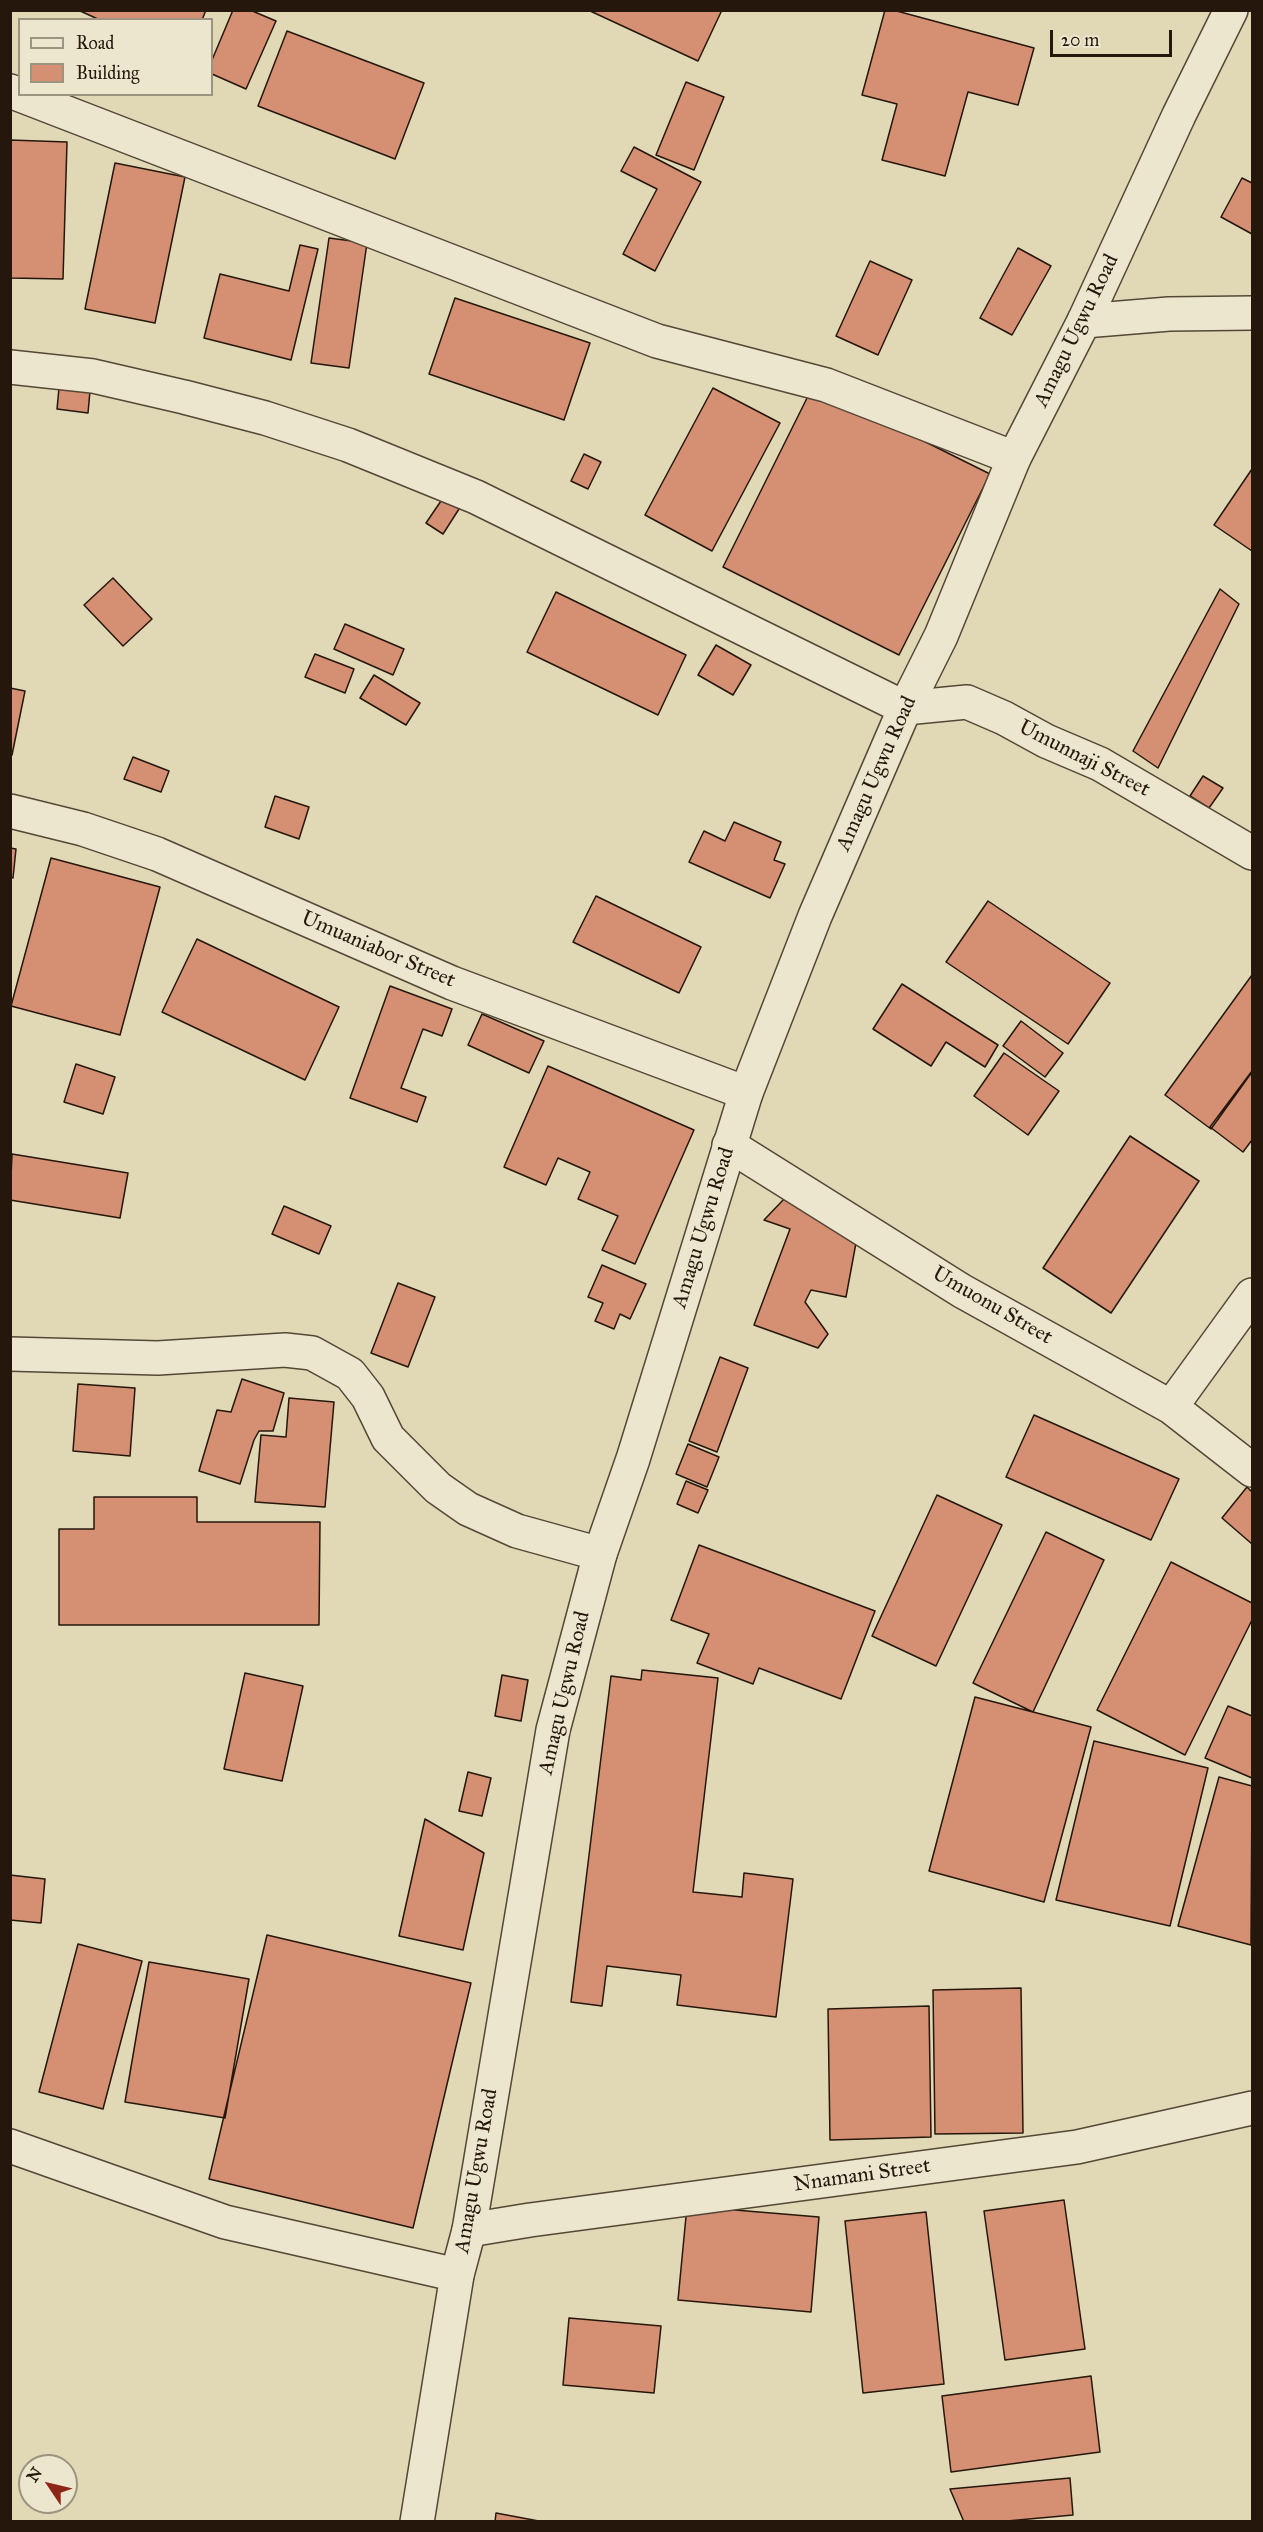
<!DOCTYPE html>
<html>
<head>
<meta charset="utf-8">
<style>
  body { margin:0 }
  #map { position:relative; width:1263px; height:2532px; overflow:hidden; background:#e1d8b5; font-family:"IM FELL Great Primer",serif }
  canvas { display:block }
  .frame { position:absolute; inset:0; border:12px solid #25170b; pointer-events:none }
  .legend { position:absolute; left:18px; top:18px; width:195px; height:78px; box-sizing:border-box; background:#ece6cf; border:2px solid #9c9381; margin:0; padding:8px 10px; list-style:none; font-size:18px; color:#25170b }
  .legend li { display:flex; align-items:center; gap:12px; height:30px }
  .legend b { width:30px; border:2px solid #9c9381 }
  .north { position:absolute; left:18px; top:2454px; width:60px; height:60px; box-sizing:border-box; background:#ece6cf; border:2px solid #9c9381; border-radius:50%; rotate:305deg; font-size:16px; font-weight:700; line-height:24px; text-align:center; color:#25170b }
  .north::after { content:''; display:block; margin:auto; width:21px; height:27px; background:#8f2418; clip-path:polygon(50% 0,100% 100%,50% 72%,0 100%) }
  .scale { position:absolute; left:1050px; top:30px; width:122px; height:27px; box-sizing:border-box; border:3px solid #25170b; border-top:0; padding-left:8px; font-size:18px; line-height:21px; white-space:nowrap; color:#25170b; -webkit-text-stroke:4px #ece6cf; paint-order:stroke }
</style>
</head>
<body>
<div id="map">
<canvas width="1263" height="2532"></canvas>
<div class="frame"></div>
<ul class="legend">
<li><b style="height:8px;background:#ece6cf"></b>Road</li>
<li><b style="height:16px;background:#d58f73"></b>Building</li>
</ul>
<div class="north">N</div>
<div class="scale">20 m</div>
</div>
<script>
const ctx = document.querySelector('canvas').getContext('2d');
ctx.lineJoin = 'round';
function paint(path, color) { ctx.fillStyle = color; ctx.fill(path, 'evenodd'); }
function stroke(path, color, width, dash) { ctx.strokeStyle = color; ctx.lineWidth = width; ctx.lineCap = dash ? 'butt' : 'round'; ctx.setLineDash(dash || []); ctx.stroke(path); }
function write(font, color, halo, rows, align = 'center') {
  ctx.font = font + ' "IM FELL Great Primer",serif'; ctx.lineWidth = 6; ctx.setLineDash([]); ctx.textBaseline = 'middle'; ctx.strokeStyle = halo; ctx.fillStyle = color; for (const [text, x, y, turn = 0] of rows) {
    ctx.save(); ctx.translate(x, y); ctx.rotate((+turn || 0) * Math.PI / 180); ctx.textAlign = isNaN(turn) ? turn : align; if (halo) ctx.strokeText(text, 0, 0); ctx.fillText(text, 0, 0); ctx.restore();
  }
}
const building = new Path2D(`
  M78,10h128l-4,10h-102z
  M233,10h17l26,11 -30,68 -34,-15v-14z
  M588,10h134l-24,51z
  M885,10h8l141,38 -16,57 -50,-13 -23,84 -63,-16 15,-56 -35,-9z
  M287,31l137,52 -29,76 -137,-53z
  M686,82l38,15 -30,73 -38,-15z
  M10,140l57,2 -4,137 -53,-1z
  M634,147l67,35 -46,89 -32,-17 34,-65 -36,-18z
  M115,163l70,14 -30,146 -70,-14z
  M1242,178l10,5v51l-31,-17z
  M329,238l38,5 -18,125 -38,-5z
  M300,245l18,4 -27,111 -87,-22 16,-64 69,17z
  M1018,248l33,18 -39,69 -32,-17z
  M870,261l42,19 -34,75 -42,-19z
  M455,298l135,45 -26,77 -135,-46z
  M813,386l177,88 -91,181 -176,-88z
  M59,388l31,3 -2,22 -31,-4z
  M713,388l67,35 -68,128 -67,-36z
  M584,454l17,8 -13,27 -17,-8z
  M1252,469v82l-38,-26z
  M443,498l16,11 -16,25 -17,-11z
  M113,578l39,41 -29,27 -39,-41z
  M1220,589l19,15 -81,164 -25,-17z
  M556,592l130,63 -28,60 -131,-63z
  M345,624l59,25 -11,26 -59,-26z
  M716,645l35,20 -18,30 -35,-20z
  M315,654l39,15 -9,24 -40,-16z
  M374,675l46,28 -14,22 -46,-27z
  M10,688l15,3 -13,64h-2z
  M133,757l36,14 -8,21 -37,-13z
  M1203,776l20,12 -14,20 -19,-12z
  M275,796l34,11 -10,32 -34,-12z
  M734,822l47,20 -7,18 11,4 -15,34 -81,-36 15,-31 21,10z
  M10,848l6,1 -3,29 -3,-1z
  M51,858l109,29 -40,148 -109,-29z
  M596,896l105,51 -22,46 -106,-51z
  M988,901l122,82 -42,61 -122,-82z
  M197,939l142,68 -34,73 -143,-68z
  M1252,975v97l-41,57 -46,-34z
  M902,984l96,61 -13,22 -39,-25 -15,24 -58,-37z
  M390,986l62,23 -10,27 -19,-7 -22,59 25,9 -9,25 -67,-24z
  M482,1014l62,27 -15,32 -61,-28z
  M1021,1021l42,32 -18,24 -42,-31z
  M1004,1053l55,38 -31,44 -54,-39z
  M76,1064l39,13 -12,37 -39,-12z
  M548,1066l146,64 -59,134 -33,-14 16,-34 -40,-17 12,-27 -32,-14 -12,27 -42,-18z
  M1252,1071v69l-9,12 -33,-25z
  M1130,1136l69,45 -88,132 -68,-45z
  M12,1154l116,19 -8,45 -110,-18z
  M785,1198l73,34 -12,65 -35,-7 -6,12 23,32 -10,14 -64,-23 36,-96 -26,-9z
  M284,1206l47,20 -12,28 -47,-20z
  M602,1265l44,19 -16,35 -10,-5 -6,15 -19,-8 8,-18 -15,-6z
  M398,1283l37,14 -27,70 -37,-14z
  M720,1357l28,11 -31,84 -28,-11z
  M242,1379l42,14 -11,38h-14l-5,9 -14,44 -41,-13 18,-61 14,2z
  M78,1384l57,4 -5,68 -57,-5z
  M289,1398l45,4 -9,105 -70,-5 6,-67 25,2z
  M1034,1415l145,64 -28,61 -145,-63z
  M688,1444l31,13 -12,30 -31,-13z
  M686,1481l22,9 -10,23 -21,-9z
  M1247,1487l5,5v52l-30,-26z
  M937,1495l65,30 -66,141 -64,-30z
  M94,1497h103v25h123l-1,103h-260v-96h35z
  M1046,1532l58,28 -71,152 -60,-29z
  M699,1545l176,66 -34,88 -82,-31 -6,16 -56,-21 12,-29 -38,-14z
  M1171,1562l81,41v17l-67,135 -88,-45z
  M642,1670l76,8 -25,214 49,5 2,-24 49,6 -17,138 -99,-12 4,-30 -74,-9 -5,40 -31,-4 40,-326 30,4z
  M245,1673l58,13 -21,95 -58,-12z
  M502,1675l26,5 -7,41 -26,-5z
  M975,1697l116,30 -47,175 -115,-31z
  M1228,1706l24,10v62l-47,-20z
  M1094,1741l114,27 -38,158 -114,-26z
  M468,1772l23,6 -9,38 -23,-5z
  M1219,1777l33,9 -1,159 -73,-19z
  M425,1819l59,34 -21,97 -64,-14z
  M10,1875l35,4 -4,44 -31,-3z
  M267,1935l204,48 -58,245 -204,-49z
  M78,1944l64,17 -39,148 -64,-17z
  M149,1962l100,17 -24,139 -100,-16z
  M1021,1988l2,145 -88,1 -2,-144z
  M929,2006l2,131 -101,3 -2,-131z
  M1064,2200l21,149 -80,11 -21,-149z
  M687,2206l132,11 -8,95 -133,-12z
  M926,2212l18,172 -81,9 -18,-172z
  M569,2318l92,8 -7,67 -91,-8z
  M1091,2376l9,76 -149,20 -9,-76z
  M1070,2478l3,37 -77,7h-32l-14,-33z
  M496,2513l48,9h-49z`);
const minor = new Path2D(`
  M10,91l647,250 169,44 188,73
  M1084,321l85,-7 83,-1
  M10,367l83,9 91,21 81,21 83,27 128,52 429,211 62,-6 37,16 42,23 54,23 152,89
  M10,811l73,18 74,25 295,129 294,110
  M729,1145l233,146 209,116 81,63
  M10,1354l148,4 127,-8 27,3 38,21 18,23 20,41 50,50 30,21 49,22 83,23
  M1171,1407l81,-112
  M10,2146l215,76 232,53
  M469,2230l61,-10 547,-73 175,-39`);
const tertiary = new Path2D(`
  M417,2522l40,-247 12,-45 84,-500 47,-176 33,-95 113,-366 69,-177 90,-208 36,-72 73,-178 70,-137 95,-206 52,-105`);
const streetNames = [
  ["Amagu Ugwu Road",1077,331,-64],
  ["Umunnaji Street",1084,759,27],
  ["Amagu Ugwu Road",877,774,-66],
  ["Umuaniabor Street",378,950,23],
  ["Amagu Ugwu Road",704,1228,-73],
  ["Umuonu Street",992,1306,30],
  ["Amagu Ugwu Road",565,1693,-77],
  ["Amagu Ugwu Road",477,2171,-80],
  ["Nnamani Street",862,2176,-8]
];
paint(building, '#d58f73');
stroke(building, '#25170b', 1.5);
stroke(minor, '#544736', 36);
stroke(tertiary, '#544736', 36);
stroke(minor, '#ece6cf', 33);
stroke(tertiary, '#ece6cf', 33);
write('21px', '#25170b', '#ece6cf', streetNames);
</script>
</body>
</html>
